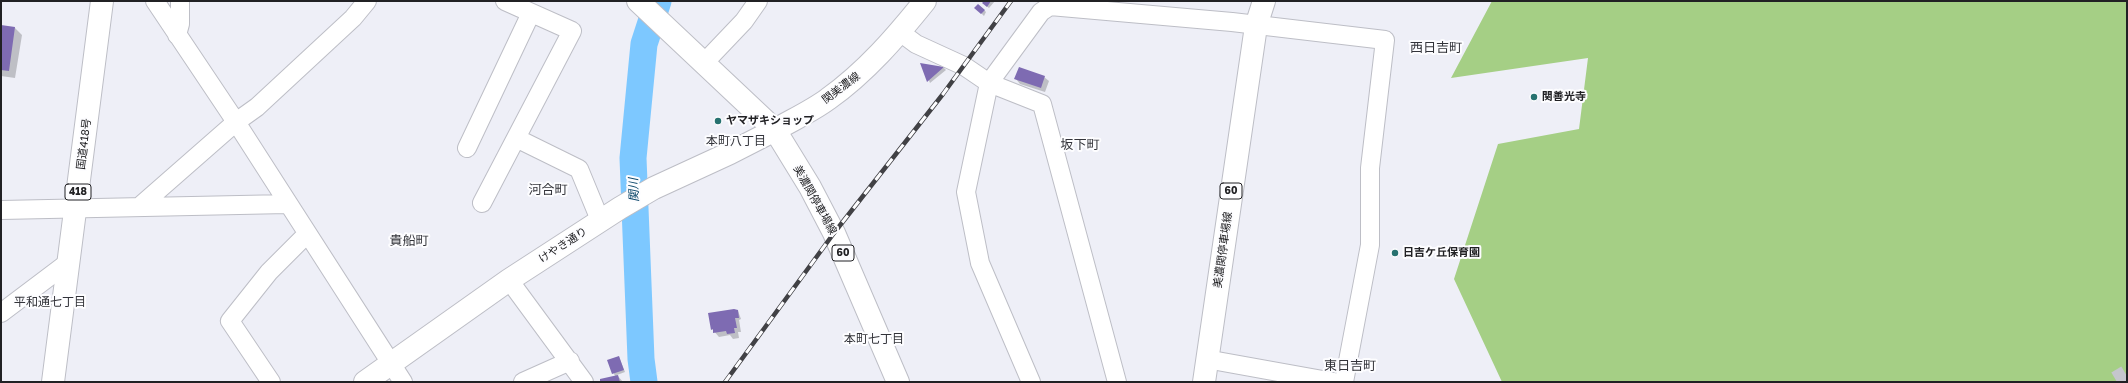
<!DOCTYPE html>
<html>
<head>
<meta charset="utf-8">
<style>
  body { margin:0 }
  #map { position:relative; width:2128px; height:383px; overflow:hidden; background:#eeeff7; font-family:"Golos Text",sans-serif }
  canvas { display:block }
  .frame { position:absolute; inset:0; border:2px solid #212124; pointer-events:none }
</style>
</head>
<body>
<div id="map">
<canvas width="2128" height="383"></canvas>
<div class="frame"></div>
</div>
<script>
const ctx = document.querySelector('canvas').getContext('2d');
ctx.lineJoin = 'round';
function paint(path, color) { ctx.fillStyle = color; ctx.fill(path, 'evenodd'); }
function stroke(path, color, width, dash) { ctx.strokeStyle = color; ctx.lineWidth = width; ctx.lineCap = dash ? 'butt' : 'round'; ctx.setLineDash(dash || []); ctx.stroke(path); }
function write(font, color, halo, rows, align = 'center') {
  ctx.font = font + ' "Golos Text","Noto Sans JP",sans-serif'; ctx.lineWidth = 4; ctx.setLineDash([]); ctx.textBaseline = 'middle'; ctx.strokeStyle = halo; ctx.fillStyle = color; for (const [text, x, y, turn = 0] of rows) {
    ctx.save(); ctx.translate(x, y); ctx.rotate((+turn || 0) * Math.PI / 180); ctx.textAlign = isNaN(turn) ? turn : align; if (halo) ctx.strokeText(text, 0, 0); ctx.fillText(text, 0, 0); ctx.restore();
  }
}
const forest = new Path2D(`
  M1492,1h635v381h-625l-48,-103 44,-135 81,-15 9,-71 -137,20z`);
const shadow = new Path2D(`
  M985,1h10l-6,7 -4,-3z
  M978,10h6l2,2 -2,4z
  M1,26l14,2 7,7 -7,43 -14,-2z
  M922,64l22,4 2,2 -16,13z
  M1044,77l5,4 -4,11 -25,-8 -4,-5z
  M738,311l3,8 -2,1 2,12h-3l1,6 -6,1 -3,-4 -11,2 -7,-8z
  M619,357l6,15 -8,3 6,7h-22l14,-6 -7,-15z`);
const river = new Path2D(`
  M644,382l-3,-23 -8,-201 11,-114 14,-43`);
const building = new Path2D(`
  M984,1h7l-4,6 -5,-4z
  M978,4l7,6 -4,4 -7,-6z
  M1,25l14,2 -6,44 -8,-1z
  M920,63l24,4 -17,15z
  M1019,67l26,9 -4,12 -27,-9z
  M734,309l4,1 1,8h-4l2,10h-3l1,5 -8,1 -1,-3 -13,2v-4l-2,1 -3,-17z
  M619,356l5,14 -12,4 -5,-14z
  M618,375l2,7h-20v-3z`);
const tertiaryTunnel = new Path2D(`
  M2117,382l10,-6`);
const minor = new Path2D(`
  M155,1l81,121 167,260
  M900,32l16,12 48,22 25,17 53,21 75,278
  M177,35l3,-11v-23
  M704,63l40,-42 14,-20
  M516,138l63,31 21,51
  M467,148l64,-135
  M482,203l90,-172 -67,-30
  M139,207l97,-85 21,-15 96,-89 14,-17
  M1,210l286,-6
  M509,280l75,102
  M1,313l69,-52
  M1206,359l128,23
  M271,382l-41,-61 39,-49 38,-38
  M523,382l47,-21
  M1031,382l-51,-119 -14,-71 23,-109 52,-71 9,-6 182,16 153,18 -15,128v77l-26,137`);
const tertiary = new Path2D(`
  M365,382l144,-102 111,-72 34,-20 76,-35 45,-23`);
const secondary = new Path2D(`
  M638,1l137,129c17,-10 37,-19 53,-31 38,-27 68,-62 97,-98`);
const primary = new Path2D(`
  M775,130l35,57 24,46 64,149
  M1204,382l52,-356 8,-25`);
const trunk = new Path2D(`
  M53,382l49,-381`);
const rail = new Path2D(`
  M725,382l109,-149 109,-139 68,-93`);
const markers = [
  [1534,97,4,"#26716f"],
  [718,121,4,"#26716f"],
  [1395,253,4,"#26716f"]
];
const shields = [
  [1231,191,22],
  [78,192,26],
  [843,253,22]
];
const shieldNames = [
  ["60",1231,191],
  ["418",78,192],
  ["60",843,253]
];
const streetNames = [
  ["関美濃線",841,88,-37],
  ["国道418号",84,144,-83],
  ["美濃関停車場線",815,200,61],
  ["けやき通り",563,245,-33],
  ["美濃関停車場線",1223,250,-82]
];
const poiNames = [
  ["関善光寺",1542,97],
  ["ヤマザキショップ",726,121],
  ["日吉ケ丘保育園",1403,253]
];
const neighbourhoodNames = [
  ["本町八丁目",736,141],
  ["平和通七丁目",50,302],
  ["本町七丁目",874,339]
];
const waterNames = [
  ["関川",634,190,-92]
];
const quarterNames = [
  ["西日吉町",1436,48],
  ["坂下町",1080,145],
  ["河合町",548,190],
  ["貴船町",409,241],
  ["東日吉町",1350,366]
];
paint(forest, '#a5cf85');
paint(shadow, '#0003');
stroke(river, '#7dc8ff', 27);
paint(building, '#7e6bb2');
stroke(tertiaryTunnel, '#c5c6cd', 22, [22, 11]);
stroke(minor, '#bdbec6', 20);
stroke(tertiary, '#bdbec6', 24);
stroke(secondary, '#bdbec6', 24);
stroke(primary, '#bdbec6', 24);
stroke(trunk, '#bdbec6', 24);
stroke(minor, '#fff', 18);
stroke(tertiary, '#fff', 22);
stroke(secondary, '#fff', 22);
stroke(primary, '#fff', 22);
stroke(trunk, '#fff', 22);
stroke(rail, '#414145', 4.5);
stroke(rail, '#fdfdff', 3, [9]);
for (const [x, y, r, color] of markers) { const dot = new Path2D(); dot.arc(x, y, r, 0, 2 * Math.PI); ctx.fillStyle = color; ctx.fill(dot); stroke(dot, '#fdfdff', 1.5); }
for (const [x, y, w] of shields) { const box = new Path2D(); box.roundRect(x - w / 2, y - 8, w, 16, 3); ctx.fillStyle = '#fdfdff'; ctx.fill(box); stroke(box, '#212124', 1); }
write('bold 10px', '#212124', null, shieldNames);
write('11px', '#212124', '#fdfdff', streetNames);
write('bold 11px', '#212124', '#fdfdff', poiNames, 'left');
write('12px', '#33343a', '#fdfdff', neighbourhoodNames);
write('italic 12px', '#094568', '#fdfdff', waterNames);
write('13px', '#33343a', '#fdfdff', quarterNames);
</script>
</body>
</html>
